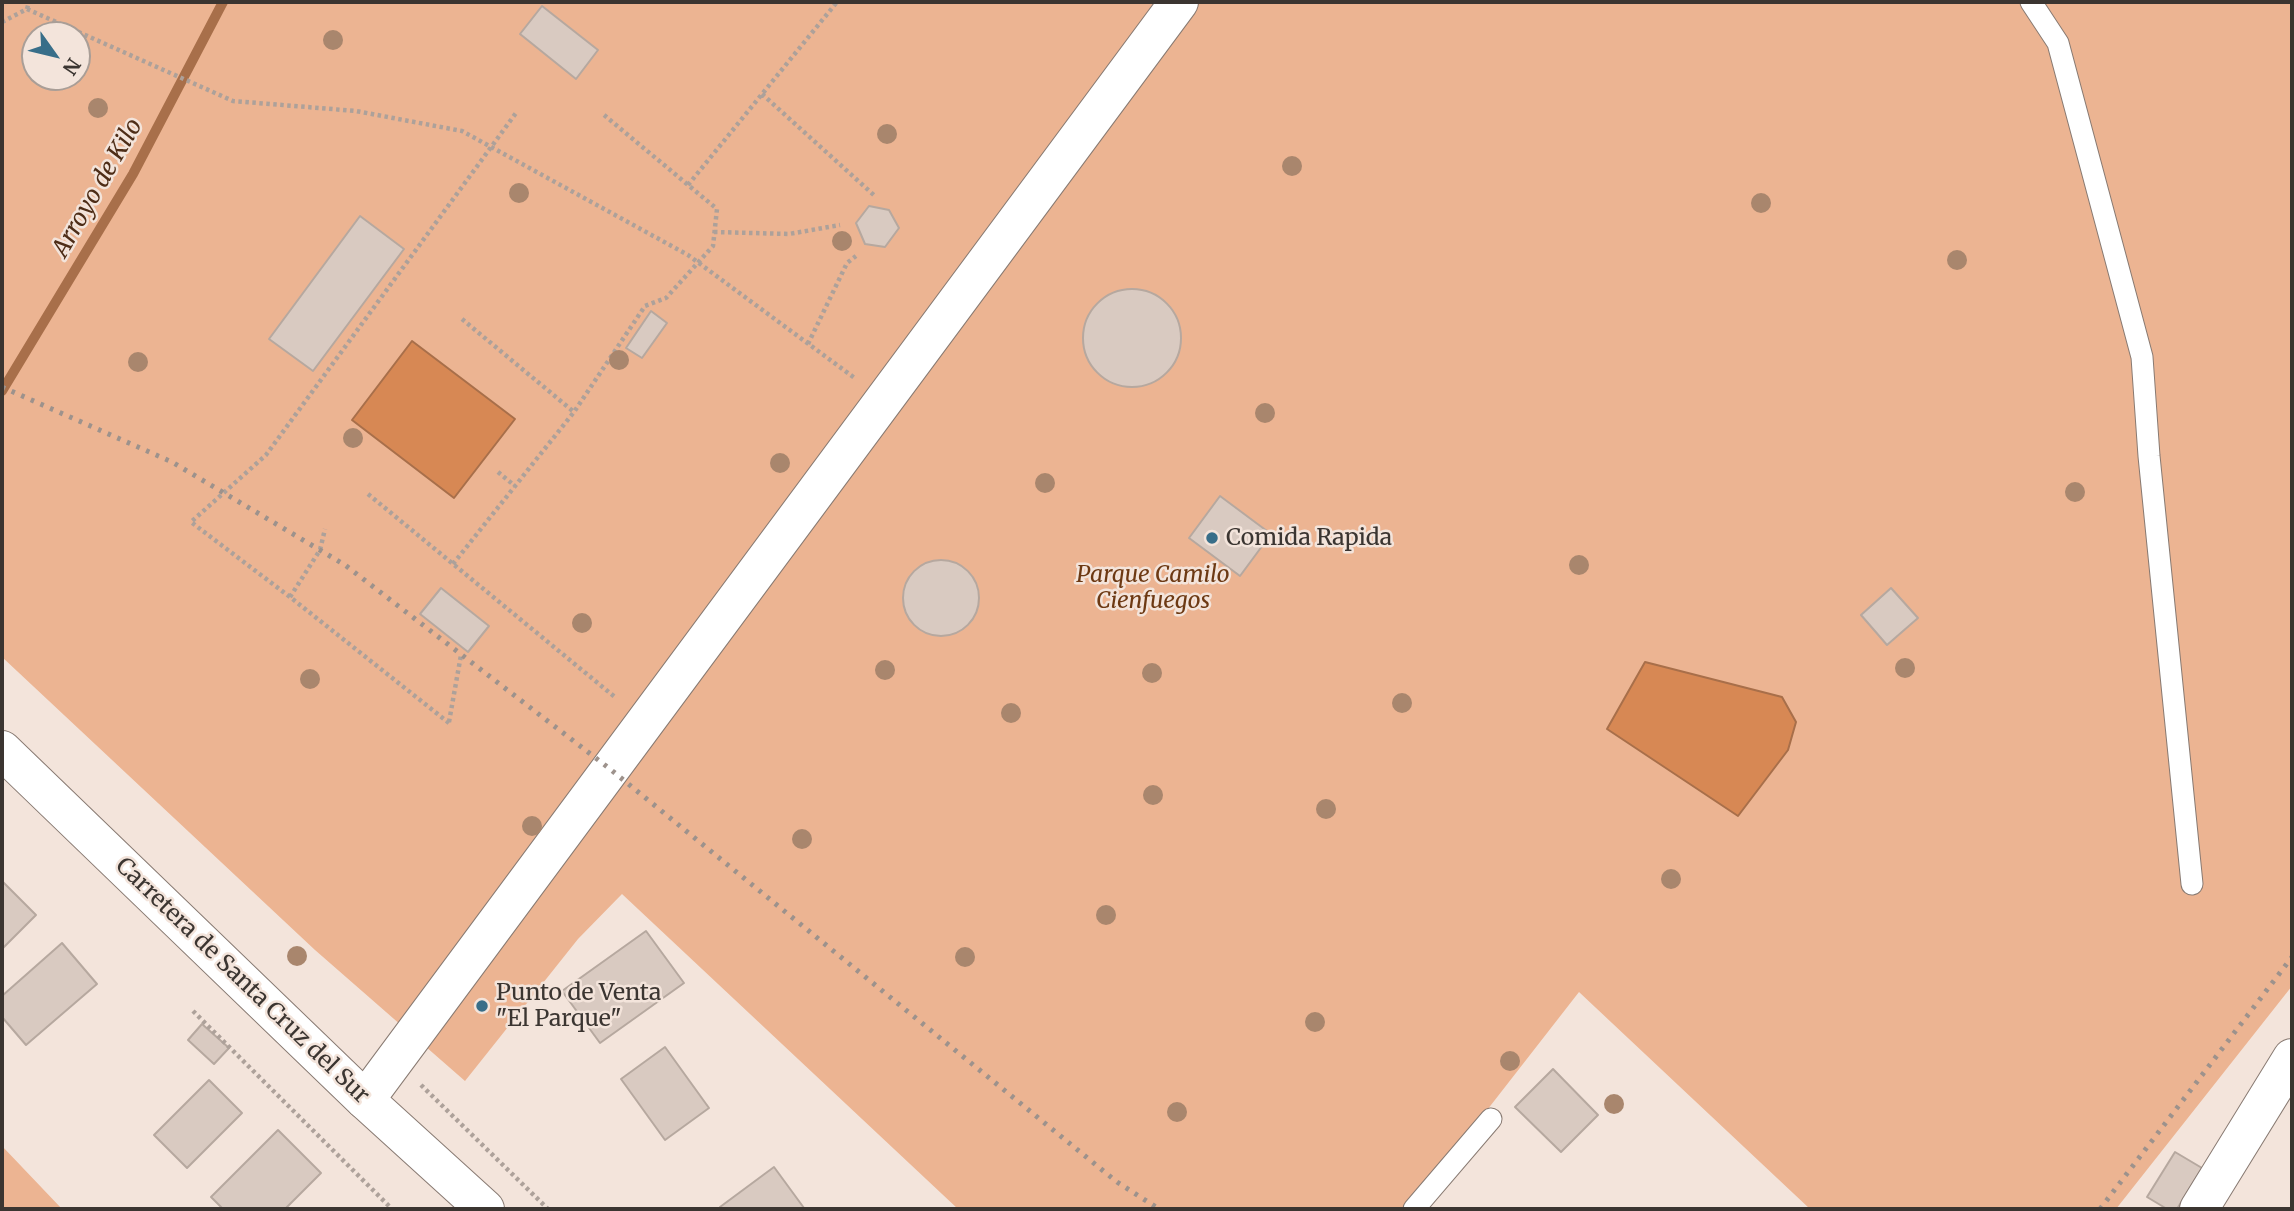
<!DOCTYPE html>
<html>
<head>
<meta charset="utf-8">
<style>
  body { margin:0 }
  #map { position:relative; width:2294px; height:1211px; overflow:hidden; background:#f3e4db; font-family:Merriweather,serif }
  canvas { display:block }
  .frame { position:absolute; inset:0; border:4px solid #3b3531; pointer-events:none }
  .north { position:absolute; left:21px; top:21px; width:70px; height:70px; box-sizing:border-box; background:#f3e4db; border:2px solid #a99e97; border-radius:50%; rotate:124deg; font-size:19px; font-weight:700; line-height:28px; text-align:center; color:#3b3531 }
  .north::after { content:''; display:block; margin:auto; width:24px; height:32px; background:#386e89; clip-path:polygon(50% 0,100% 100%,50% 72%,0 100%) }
</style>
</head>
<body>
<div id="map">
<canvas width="2294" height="1211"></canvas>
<div class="frame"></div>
<div class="north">N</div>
</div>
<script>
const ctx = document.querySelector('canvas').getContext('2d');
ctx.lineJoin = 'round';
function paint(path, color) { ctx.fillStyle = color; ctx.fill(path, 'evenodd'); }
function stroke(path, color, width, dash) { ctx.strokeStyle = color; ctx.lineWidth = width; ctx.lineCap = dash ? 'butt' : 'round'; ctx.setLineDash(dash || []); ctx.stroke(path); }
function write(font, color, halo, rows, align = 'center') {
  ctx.font = font + ' Merriweather,serif'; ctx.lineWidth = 5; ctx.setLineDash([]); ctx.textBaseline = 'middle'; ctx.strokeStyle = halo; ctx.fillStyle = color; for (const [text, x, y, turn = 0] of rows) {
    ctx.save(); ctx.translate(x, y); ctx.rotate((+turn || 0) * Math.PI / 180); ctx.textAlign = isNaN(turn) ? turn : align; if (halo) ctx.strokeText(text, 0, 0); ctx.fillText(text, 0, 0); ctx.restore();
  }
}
const green = new Path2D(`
  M2,2h2290v984l-176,223h-306l-231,-217 -169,217h-452l-336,-315 -44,45 -113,142 -150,-131 -313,-293zM35,35h42v42h-42z
  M2,1146l60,63h-60z`);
const water = new Path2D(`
  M412,341l103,78 -61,79 -102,-78z
  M1645,662l137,35 14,25 -8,28 -50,66 -131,-87z`);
const stream = new Path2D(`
  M2,391l131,-217 90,-172`);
const building = new Path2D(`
  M542,6l56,44 -22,29 -56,-45z
  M869,206l20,4 10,18 -14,19 -20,-3 -9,-21z
  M360,216l44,33 -91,122 -44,-32z
  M1083 338a49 49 0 1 1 98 0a49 49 0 1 1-98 0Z
  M651,311l16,12 -25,35 -16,-10z
  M1220,496l51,38 -31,42 -51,-38z
  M903 598a38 38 0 1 1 76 0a38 38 0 1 1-76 0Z
  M441,588l48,38 -21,26 -48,-38z
  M1891,588l27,30 -31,27 -26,-30z
  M2,881l34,34 -34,34z
  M646,931l38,52 -84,60 -38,-52z
  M62,943l35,41 -71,61 -24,-28v-21z
  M202,1024l27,24 -15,16 -26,-24z
  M665,1047l44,61 -44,32 -44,-61z
  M1553,1069l45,46 -37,37 -46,-45z
  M209,1080l33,33 -55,55 -33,-33z
  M278,1130l43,43 -36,36h-62l-12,-12z
  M2175,1152l27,16 -25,41h-10l-20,-12z
  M774,1167l30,41 -82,1 -2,-2z`);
const path = new Path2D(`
  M27,9l206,92 123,10 106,20 226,124 168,124
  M27,9l2,-7
  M2,22l25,-13
  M762,94l114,103
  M688,185l149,-183
  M714,232l75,2 51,-9
  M462,319l112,93
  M808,344l39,-81 9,-7
  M498,472l17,14
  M368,494l248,204
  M453,564l121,-152 71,-106 21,-8 47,-52 4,-37 -113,-94
  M290,597l30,-47 5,-21
  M449,722l12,-67
  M449,723l-159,-126 -99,-75 75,-67 250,-342
  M193,1011l199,198
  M421,1085l127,124`);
const lane = new Path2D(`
  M2031,2l27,41 84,314 7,99 43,428
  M1414,1209l77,-90`);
const street = new Path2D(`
  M365,1100l814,-1098
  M2199,1209l93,-151`);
const secondary = new Path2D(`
  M2,750l363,350 120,109`);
const rail = new Path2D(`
  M2,387l170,75 173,103 265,204 507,413 42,27
  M2100,1209l192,-252`);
const trees = [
  [333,40],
  [98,108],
  [887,134],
  [1292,166],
  [519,193],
  [1761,203],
  [842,241],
  [1957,260],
  [619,360],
  [138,362],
  [1265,413],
  [353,438],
  [780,463],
  [1045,483],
  [2075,492],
  [1579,565],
  [582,623],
  [1905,668],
  [885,670],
  [1152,673],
  [310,679],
  [1402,703],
  [1011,713],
  [1153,795],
  [1326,809],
  [532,826],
  [802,839],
  [1671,879],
  [1106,915],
  [297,956],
  [965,957],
  [1315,1022],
  [1510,1061],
  [1614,1104],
  [1177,1112]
];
const markers = [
  [1212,538,7,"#386e89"],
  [482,1006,7,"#386e89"]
];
const poiNames = [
  ["Comida Rapida",1226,538],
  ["Punto de Venta",496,993],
  ["\"El Parque\"",496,1019]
];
const parkNames = [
  ["Parque Camilo",1153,575],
  ["Cienfuegos",1153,601]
];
const streetNames = [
  ["Carretera de Santa Cruz del Sur",242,981,44]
];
const waterNames = [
  ["Arroyo de Kilo",98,188,-60]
];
paint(green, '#ecb492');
paint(water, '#d78854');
stroke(water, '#a86f4a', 2);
stroke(stream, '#a86f4a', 10);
paint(building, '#d9cac1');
stroke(building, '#b6a89f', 2);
stroke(lane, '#887a72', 23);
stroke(street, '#887a72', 40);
stroke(secondary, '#887a72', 40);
stroke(path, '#ada19a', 4.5, [3.5, 3.5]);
stroke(lane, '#fff', 21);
stroke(street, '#fff', 38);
stroke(secondary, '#fff', 38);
stroke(rail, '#9d928c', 5, [3.5, 7]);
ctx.fillStyle = '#a9866d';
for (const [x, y] of trees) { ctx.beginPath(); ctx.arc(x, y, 10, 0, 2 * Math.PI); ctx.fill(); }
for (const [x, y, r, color] of markers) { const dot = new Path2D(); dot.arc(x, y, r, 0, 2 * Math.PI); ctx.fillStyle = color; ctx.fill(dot); stroke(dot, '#f3e4db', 2.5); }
write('23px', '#3b3531', '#f3e4db', poiNames, 'left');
write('italic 23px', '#6d3913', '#f3e4db', parkNames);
write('23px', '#3b3531', '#f3e4db', streetNames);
write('italic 24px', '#4e2d17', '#f3e4db', waterNames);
</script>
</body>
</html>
